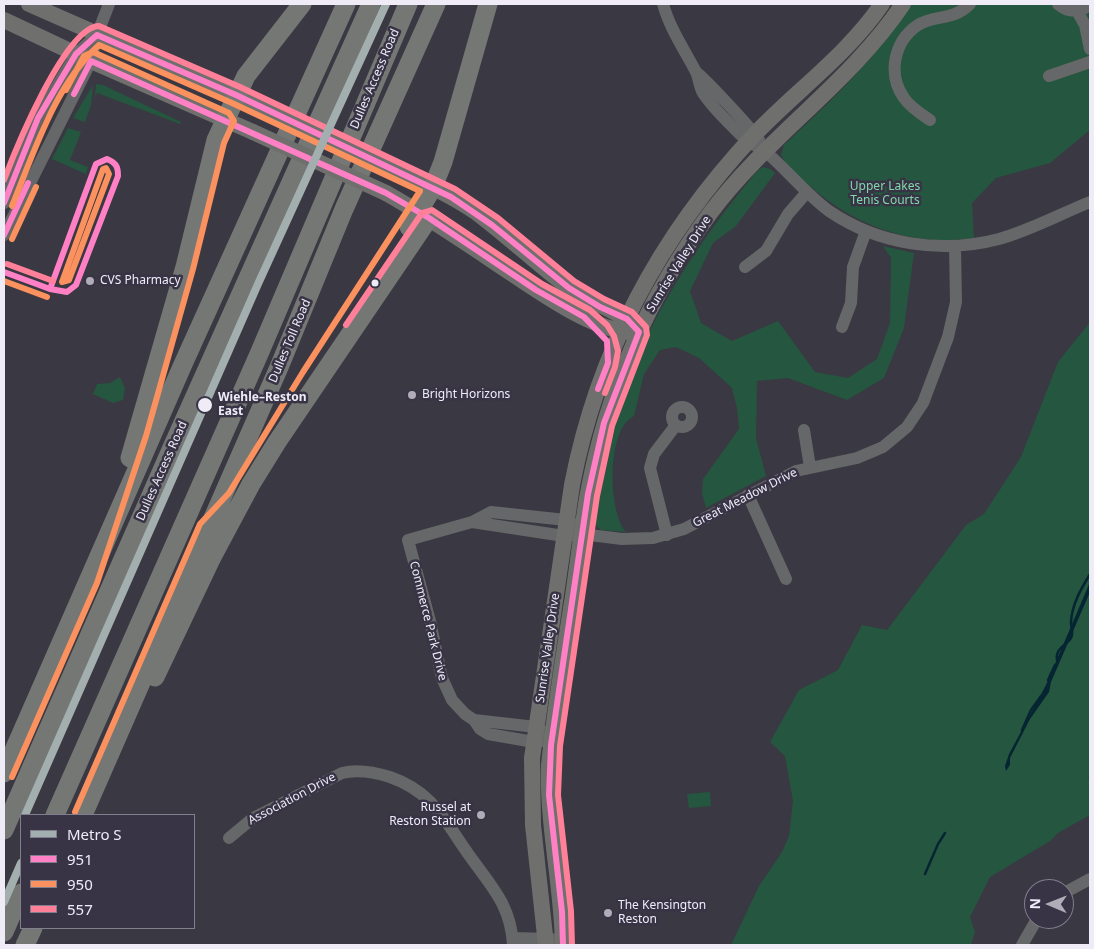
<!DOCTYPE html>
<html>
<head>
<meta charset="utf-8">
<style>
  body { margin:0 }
  #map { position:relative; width:1094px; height:949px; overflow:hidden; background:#3a3842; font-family:"Noto Sans",sans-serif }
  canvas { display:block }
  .frame { position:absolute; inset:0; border:5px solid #efecf8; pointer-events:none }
  .legend { position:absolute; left:20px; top:814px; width:175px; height:115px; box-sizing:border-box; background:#383446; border:1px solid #817e8d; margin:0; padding:6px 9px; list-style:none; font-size:15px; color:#efecf8 }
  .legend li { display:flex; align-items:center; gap:10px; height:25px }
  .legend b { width:25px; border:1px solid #817e8d }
  .north { position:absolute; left:1024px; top:879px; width:50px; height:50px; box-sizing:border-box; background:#383446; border:1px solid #817e8d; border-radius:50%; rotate:271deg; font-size:14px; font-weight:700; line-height:20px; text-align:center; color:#efecf8 }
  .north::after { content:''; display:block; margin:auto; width:18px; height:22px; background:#b0adb8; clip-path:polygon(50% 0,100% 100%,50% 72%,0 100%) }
</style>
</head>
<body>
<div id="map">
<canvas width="1094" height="949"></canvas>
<div class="frame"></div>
<ul class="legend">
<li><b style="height:6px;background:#a3afaf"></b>Metro S</li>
<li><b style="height:6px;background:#ff80c5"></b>951</li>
<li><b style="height:6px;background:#fa915f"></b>950</li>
<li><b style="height:6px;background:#ff8098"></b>557</li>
</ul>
<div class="north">N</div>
</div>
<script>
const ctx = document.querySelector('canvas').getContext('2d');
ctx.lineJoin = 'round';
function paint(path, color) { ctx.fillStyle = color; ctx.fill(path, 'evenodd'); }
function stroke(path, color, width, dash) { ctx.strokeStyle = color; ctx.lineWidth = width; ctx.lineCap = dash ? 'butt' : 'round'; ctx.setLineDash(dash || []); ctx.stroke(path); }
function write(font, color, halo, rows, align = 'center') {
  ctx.font = font + ' "Noto Sans",sans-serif'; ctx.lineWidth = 5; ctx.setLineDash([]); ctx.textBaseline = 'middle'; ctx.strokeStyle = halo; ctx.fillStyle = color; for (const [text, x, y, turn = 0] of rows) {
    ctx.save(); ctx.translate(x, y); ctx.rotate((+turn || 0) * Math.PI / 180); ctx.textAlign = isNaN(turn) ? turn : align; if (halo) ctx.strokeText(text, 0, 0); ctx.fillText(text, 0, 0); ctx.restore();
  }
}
const green = new Path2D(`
  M911,4h179v126l-40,33 -54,15 -24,25 2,35c-61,9 -118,-11 -164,-52 -10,-8 -23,-19 -29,-31l3,-10c47,-44 93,-87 127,-141z
  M96,84l7,1 78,37 -1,2 -83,-31 -2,5z
  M93,85l-2,20 -6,17 -12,-4z
  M68,128l13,4 -11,28 18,7 -2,7 -34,-15z
  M763,167l7,2 5,4 -39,53 -23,17 -23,48 11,32 31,18 46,-20 37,51 33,6 29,-19 13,-36 1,-65 -8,-12 31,7 -10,75 -20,50 -37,22 -59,-22 -31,3 -1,57 10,38 -60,32 -4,-14 1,-15 36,-50 -2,-21 -5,-20 -33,-30 -23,-11 -16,3 -16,24 -10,42c-28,13 -26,96 -8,116l-25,-2 -8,-7c0,-25 7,-51 13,-75 26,-105 83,-196 152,-278z
  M1090,322v452l-2,4 2,1v36l-32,18 -8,8 -60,36 -20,40 5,15 -4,13h-240l28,-59 23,-34 7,-16 4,-35 -8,-45 -15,-14 29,-52 39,-20 24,-45 25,5 79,-105 18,-11 37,-57 37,-95z
  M120,377l5,11 -2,12 -10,3 -20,-9 4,-10 13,-1z
  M710,792l1,14 -22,2 -2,-14z`);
const water = new Path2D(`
  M1090,582v10l-39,90 -2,10 -19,27 -20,39v7l-4,6 -1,-5 4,-12 37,-69z`);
const stream = new Path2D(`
  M1057,660c-2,-12 9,-14 14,-22 3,-6 0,-10 0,-16 1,-18 10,-33 19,-48
  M1048,680l7,-15
  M1022,730l9,-20 10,-14
  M925,874l13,-30 7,-11`);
const minor = new Path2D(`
  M663,4c7,25 21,45 33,68 3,6 3,14 7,21 11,17 29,33 43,47 6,5 14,7 20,12 22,19 40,42 63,59 50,34 113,43 170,28 32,-9 61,-25 91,-37
  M1058,4c10,9 23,9 32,0
  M1077,11l8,14 5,24
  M697,73c7,5 58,59 62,67
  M1049,76l41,-14
  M930,120c-9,-6 -20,-13 -26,-22 -17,-24 -10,-57 14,-73 16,-11 34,-3 52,-21
  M4,203l34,-85 38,-64 21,-19
  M4,235l87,-174 6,-26 12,-31
  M745,267l21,-16 22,-37 19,-22
  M842,327l9,-24 2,-36 13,-36
  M672 417a10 10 0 1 1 20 0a10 10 0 1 1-20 0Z
  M804,430l6,37
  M748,495l38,84
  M472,522l92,14 18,-2 40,5 31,-1 31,-9 112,-58 61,-13 26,-11 24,-20 16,-24 25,-66 8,-35 -1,-56
  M667,535l-17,-67 4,-14 22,-29
  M474,720l62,7 16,10
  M542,741l-8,1 -46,-8 -8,-5 -6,-9 -9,-6 -13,-14 -10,-22 -12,-57 -22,-81 64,-18 19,-10 75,8 8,4
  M229,838l24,-20 89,-45c16,-4 32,-1 48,4 43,15 54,43 79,78 22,31 42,50 44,90
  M1064,893l26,-14
  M513,938l39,1
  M1022,945l15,-26`);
const major = new Path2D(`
  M29,4l207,91 28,14
  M4,20l87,41 162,71
  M396,170c28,13 56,26 81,43 32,24 60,51 92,75 19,14 50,22 65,39
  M386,193c39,22 76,47 113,72 33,22 93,66 132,67
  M546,945l-13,-120 -1,-67 40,-273c26,-135 89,-251 183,-351 42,-44 92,-79 127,-130
  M563,945c-1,-60 -16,-120 -14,-180 6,-57 15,-113 24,-169 5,-34 9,-69 15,-103 19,-102 61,-198 123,-281 57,-76 139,-129 192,-208`);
const highway = new Path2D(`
  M409,227l24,-40 10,-25 45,-158
  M130,458l55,-191 31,-127 30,-64 56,-72
  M155,677l57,-120 39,-73 26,-42 152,-224
  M4,773l180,-411 162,-358
  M55,815l204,-461 149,-350
  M83,815l197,-450 64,-156 92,-205
  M4,830l170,-387 197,-439
  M4,932l17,-39
  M25,945l8,-17`);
const majorBridge = new Path2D(`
  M264,109l132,61
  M253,132l133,61`);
const bus1 = new Path2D(`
  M74,94l17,-33 295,132 43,25 107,72 48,27 23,24 1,22 -10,26
  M107,159c9,4 11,7 11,17l-42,109 -9,7 -17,-3 46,-125z
  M4,203l34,-85 38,-64 21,-19 139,60 215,102 41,28 77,63 31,19 27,12 12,13 -35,91 -16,71 -37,251 -2,50 13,117 1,33
  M4,235l24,-52
  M4,272l46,17`);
const bus2 = new Path2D(`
  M106,168l3,6 -40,106 -7,2 41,-113z
  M12,206c22,-54 43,-121 87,-161l133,58 188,88 -117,181 -74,121 -29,31 -125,288
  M12,239l24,-52
  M4,281l43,16
  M12,777l85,-194 49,-147 47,-167 31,-126 10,-22 -5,-8 -136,-61 -9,4 -18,34`);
const bus3 = new Path2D(`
  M4,180c11,-29 61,-153 95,-154l141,61 215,102 43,29 76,63 30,18 28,13 14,15 1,8 -35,91 -15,70 -37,250 -2,49 13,116 1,34
  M7,264l46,17
  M346,325l76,-112 10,-3 110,74 48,26 17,15 7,11 4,15 -3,16 -10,26`);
const metro1 = new Path2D(`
  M25,815l233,-531 128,-280
  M4,902l17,-39`);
const markers = [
  [90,281,5,"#b0adb8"],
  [375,283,4.5,"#efecf8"],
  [412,395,5,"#b0adb8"],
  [205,405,8,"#efecf8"],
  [481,815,5,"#b0adb8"],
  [608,913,5,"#b0adb8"]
];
const streetNames = [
  ["Dulles Access Road",375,79,-67],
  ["Sunrise Valley Drive",679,264,-58],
  ["Dulles Toll Road",290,341,-67],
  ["Dulles Access Road",162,471,-66],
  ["Great Meadow Drive",745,498,-27],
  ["Commerce Park Drive",428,621,76],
  ["Sunrise Valley Drive",548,648,-82],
  ["Association Drive",292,799,-28]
];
const parkNames = [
  ["Upper Lakes",885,187],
  ["Tenis Courts",885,201]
];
const poiNames = [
  ["CVS Pharmacy",100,281],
  ["Bright Horizons",422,395],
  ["Russel at",471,808,"right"],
  ["Reston Station",471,822,"right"],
  ["The Kensington",618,906],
  ["Reston",618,920]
];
const stopNames = [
  ["Wiehle–Reston",218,398],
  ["East",218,412]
];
paint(green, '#25563f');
paint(water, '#062533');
stroke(stream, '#062533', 2.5);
stroke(minor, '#666768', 12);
stroke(major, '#6f706e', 16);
stroke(highway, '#757774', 19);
stroke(majorBridge, '#6f706e', 16);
stroke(bus1, '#ff80c5', 6);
stroke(bus2, '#fa915f', 6);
stroke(bus3, '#ff8098', 6);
stroke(metro1, '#a3afaf', 8);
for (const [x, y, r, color] of markers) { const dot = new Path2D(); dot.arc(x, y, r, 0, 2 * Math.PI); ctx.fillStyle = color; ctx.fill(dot); stroke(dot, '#383446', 2); }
write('12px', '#efecf8', '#383446', streetNames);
write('12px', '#80d8a9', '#383446', parkNames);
write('12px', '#efecf8', '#383446', poiNames, 'left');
write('bold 12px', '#efecf8', '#383446', stopNames, 'left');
</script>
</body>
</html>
